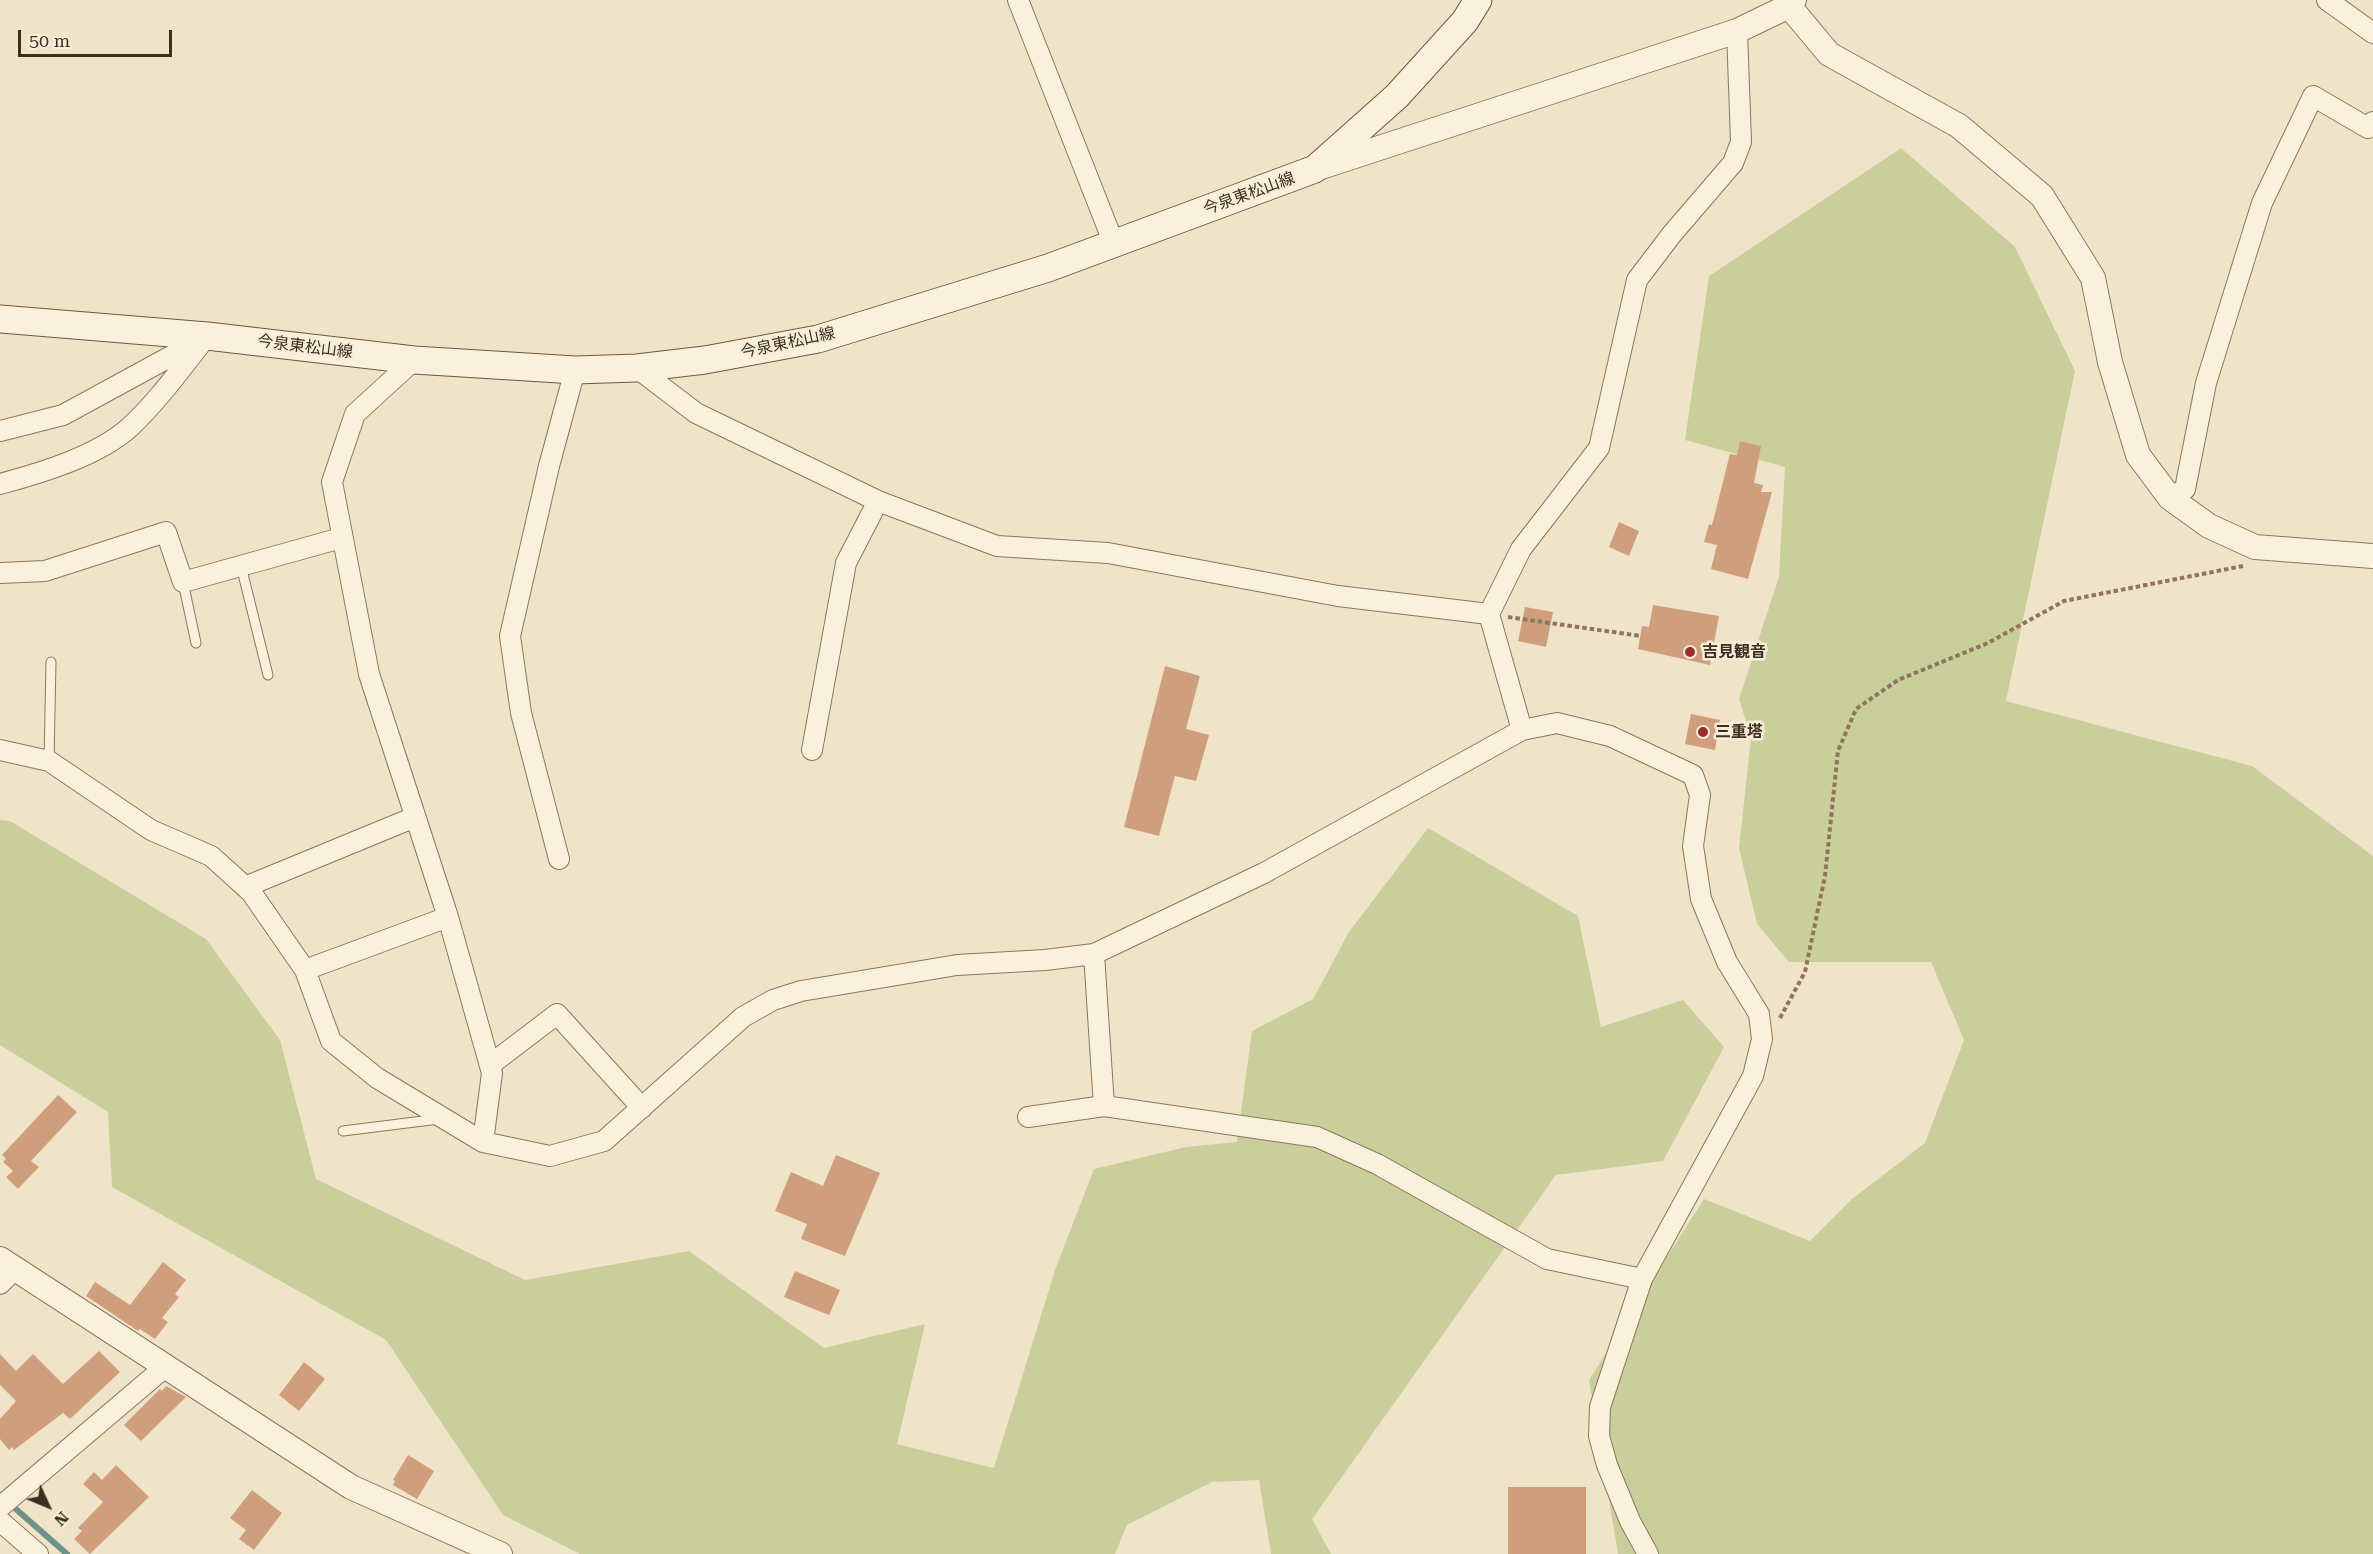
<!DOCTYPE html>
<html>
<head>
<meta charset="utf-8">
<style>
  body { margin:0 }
  #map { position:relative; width:2373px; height:1554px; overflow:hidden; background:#f0e4c8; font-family:"Roboto Serif",serif }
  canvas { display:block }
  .north { position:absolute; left:18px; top:1476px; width:60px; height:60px; -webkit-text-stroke:4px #f7eed8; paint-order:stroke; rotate:134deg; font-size:16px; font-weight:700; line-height:24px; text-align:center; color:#3d2e20 }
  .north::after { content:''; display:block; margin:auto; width:21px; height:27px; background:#3d2e20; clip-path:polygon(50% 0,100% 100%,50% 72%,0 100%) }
  .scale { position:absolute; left:18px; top:30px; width:154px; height:27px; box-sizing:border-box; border:3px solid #3d2e20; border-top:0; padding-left:8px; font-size:18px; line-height:21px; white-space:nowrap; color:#3d2e20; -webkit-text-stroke:4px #f7eed8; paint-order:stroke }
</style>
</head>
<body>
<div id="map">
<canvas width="2373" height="1554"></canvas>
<div class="north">N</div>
<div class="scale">50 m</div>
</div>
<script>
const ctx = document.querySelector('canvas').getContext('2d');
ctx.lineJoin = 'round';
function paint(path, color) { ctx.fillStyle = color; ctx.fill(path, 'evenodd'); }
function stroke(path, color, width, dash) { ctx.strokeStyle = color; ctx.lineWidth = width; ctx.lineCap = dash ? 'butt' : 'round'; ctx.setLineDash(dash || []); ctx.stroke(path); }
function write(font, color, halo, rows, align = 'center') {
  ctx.font = font + ' "Roboto Serif","Noto Sans JP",serif'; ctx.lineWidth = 5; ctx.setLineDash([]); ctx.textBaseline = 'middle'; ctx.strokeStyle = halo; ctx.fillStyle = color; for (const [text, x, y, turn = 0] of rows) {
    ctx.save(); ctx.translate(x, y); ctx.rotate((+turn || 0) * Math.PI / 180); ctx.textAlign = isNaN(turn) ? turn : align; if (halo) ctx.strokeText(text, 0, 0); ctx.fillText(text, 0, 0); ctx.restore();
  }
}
const green = new Path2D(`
  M1901,148l114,99 60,124 -69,330 246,65 121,90v698h-755l-29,-174 115,-181 106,42 42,-42 73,-56 39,-103 -33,-78h-142l-32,-38 -18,-76 12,-110 -12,-39 40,-122 6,-110 -100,-27 24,-164z
  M0,820l10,1 196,118 74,101 36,139 209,101 164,-29 135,97 101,-24 -28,120 97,24 61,-198 39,-101 92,-22 51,-5 15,-111 61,-32 36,-67 79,-104 150,88 23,111 82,-27 41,47 -61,114 -107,14 -244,344 19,35h-60l-12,-74 -47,2 -85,43 -12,29h-535l-77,-39 -117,-175 -274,-153 -4,-75 -108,-67z`);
const stream = new Path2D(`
  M9,1503l58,51`);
const building = new Path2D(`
  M1740,441l21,5 -7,37 9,2 -2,7h11l-24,87 -37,-10 6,-24 -13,-3 5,-18 3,1 18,-71 7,1z
  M1619,522l20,9 -10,25 -20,-9z
  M1653,605l66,11 -9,49 -72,-16 4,-23 7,1z
  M1525,607l28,5 -7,35 -28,-6z
  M1165,666l35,10 -14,53 23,6 -13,46 -21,-5 -16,60 -35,-9z
  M1691,714l29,6 -5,30 -30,-6z
  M58,1095l19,17 -46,49 8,6 -21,22 -12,-12 7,-6 -10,-9 3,-3 -4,-4z
  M836,1155l44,18 -35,83 -44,-17 6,-15 -32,-13 16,-39 32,14z
  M163,1262l23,18 -11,14 4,3 -17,21 6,4 -13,17 -15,-10 -2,2 -52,-35 9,-14 35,23z
  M795,1271l45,19 -11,25 -45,-18z
  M99,1351l21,21 -50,47 -7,-6 -49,37 -2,-3 -3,3 -9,-11v-20l16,-18 -16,-16v-31l16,17 17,-17 30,30z
  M304,1362l21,17 -26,32 -20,-16z
  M166,1386l20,11 -45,44 -17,-16 36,-36 2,2z
  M408,1455l26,16 -17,28 -24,-14 2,-4 -2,-1z
  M116,1465l33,32 -59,57 -16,-15 8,-8 -4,-3 25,-26 -20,-18 11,-12 8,8z
  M1508,1487h78v67h-78z
  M252,1490l30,23 -28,37 -15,-11 7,-9 -16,-12z`);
const path = new Path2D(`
  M1508,617l133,19
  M1780,1018l25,-46 20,-96 13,-125 18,-42 42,-29 90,-37 76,-42 179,-35`);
const service = new Path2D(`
  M241,566l27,109
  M183,582l13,61
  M49,761l2,-99
  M343,1131l96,-12`);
const minor = new Path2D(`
  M1018,0l96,244
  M2327,0l46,33
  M414,360l-59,54 -23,68 37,192 79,243 44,156 -9,69
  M637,368l59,45 182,88 119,45 111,7 230,43 151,18
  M0,431l63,-16 134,-73
  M0,484c41,-11 98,-28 130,-57 28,-26 53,-61 77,-91
  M2170,498l15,-9 21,-106 56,-180 51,-107 55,32 5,-6
  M0,573l45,-2 121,-39 17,50 158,-44
  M1522,730l-33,-116 32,-65 78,-101 38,-168 35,-46 61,-71 8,-21 -4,-111
  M0,750l49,11 102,69 60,26 40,36 54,78 26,71 46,37 106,64 67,14 54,-15 139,-124 30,-17 28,-9 156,-26 88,-5 49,-6 170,-81 258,-143 35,-7 53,13 83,39 7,20 -7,51 8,53 26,63 32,52 3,25 -9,37 -111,203 -42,128 -1,29 8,29 23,56 18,33
  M812,750l34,-187 32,-62
  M559,859l-38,-146 -11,-77 39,-170 26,-96
  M245,887l170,-70
  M1094,954l10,152 213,31 60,27 170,95 95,20
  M305,970l143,-53
  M490,1065l67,-51 85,94
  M1028,1117l76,-11
  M0,1284l15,-15
  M0,1507l165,-140
  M0,1521l38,33`);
const tertiary = new Path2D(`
  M1789,6l40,48 130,72 83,70 51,82 17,84 28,93 32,43 39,28 46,21 118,9
  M1315,169l422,-138 52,-25 5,-6
  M0,1259l351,228 149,67`);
const secondary = new Path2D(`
  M0,319l207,17 207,24 161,10 62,-2 68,-8 113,-21 230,-71 267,-99 82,-73 68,-75 13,-21`);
const markers = [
  [1690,652,6,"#9e2a2b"],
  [1703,732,6,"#9e2a2b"]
];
const streetNames = [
  ["今泉東松山線",1249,194,-20],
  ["今泉東松山線",788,343,-12],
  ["今泉東松山線",305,347,7]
];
const poiNames = [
  ["吉見観音",1702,652],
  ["三重塔",1715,732]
];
paint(green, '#c9cf9b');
stroke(stream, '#6f938a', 6);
paint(building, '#cf9f7d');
stroke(service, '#8d765c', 11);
stroke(minor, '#8d765c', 22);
stroke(tertiary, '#8d765c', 26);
stroke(secondary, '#6f573f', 29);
stroke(path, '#8d765c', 4, [4.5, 3]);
stroke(service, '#faf1dc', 9);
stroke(minor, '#faf1dc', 20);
stroke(tertiary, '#faf1dc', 24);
stroke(secondary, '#faf1dc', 27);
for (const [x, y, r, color] of markers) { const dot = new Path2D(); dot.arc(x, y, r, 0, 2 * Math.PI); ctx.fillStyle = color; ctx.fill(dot); stroke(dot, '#f7eed8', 2); }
write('16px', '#3d2e20', '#f7eed8', streetNames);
write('bold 16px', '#3d2e20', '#f7eed8', poiNames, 'left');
</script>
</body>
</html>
